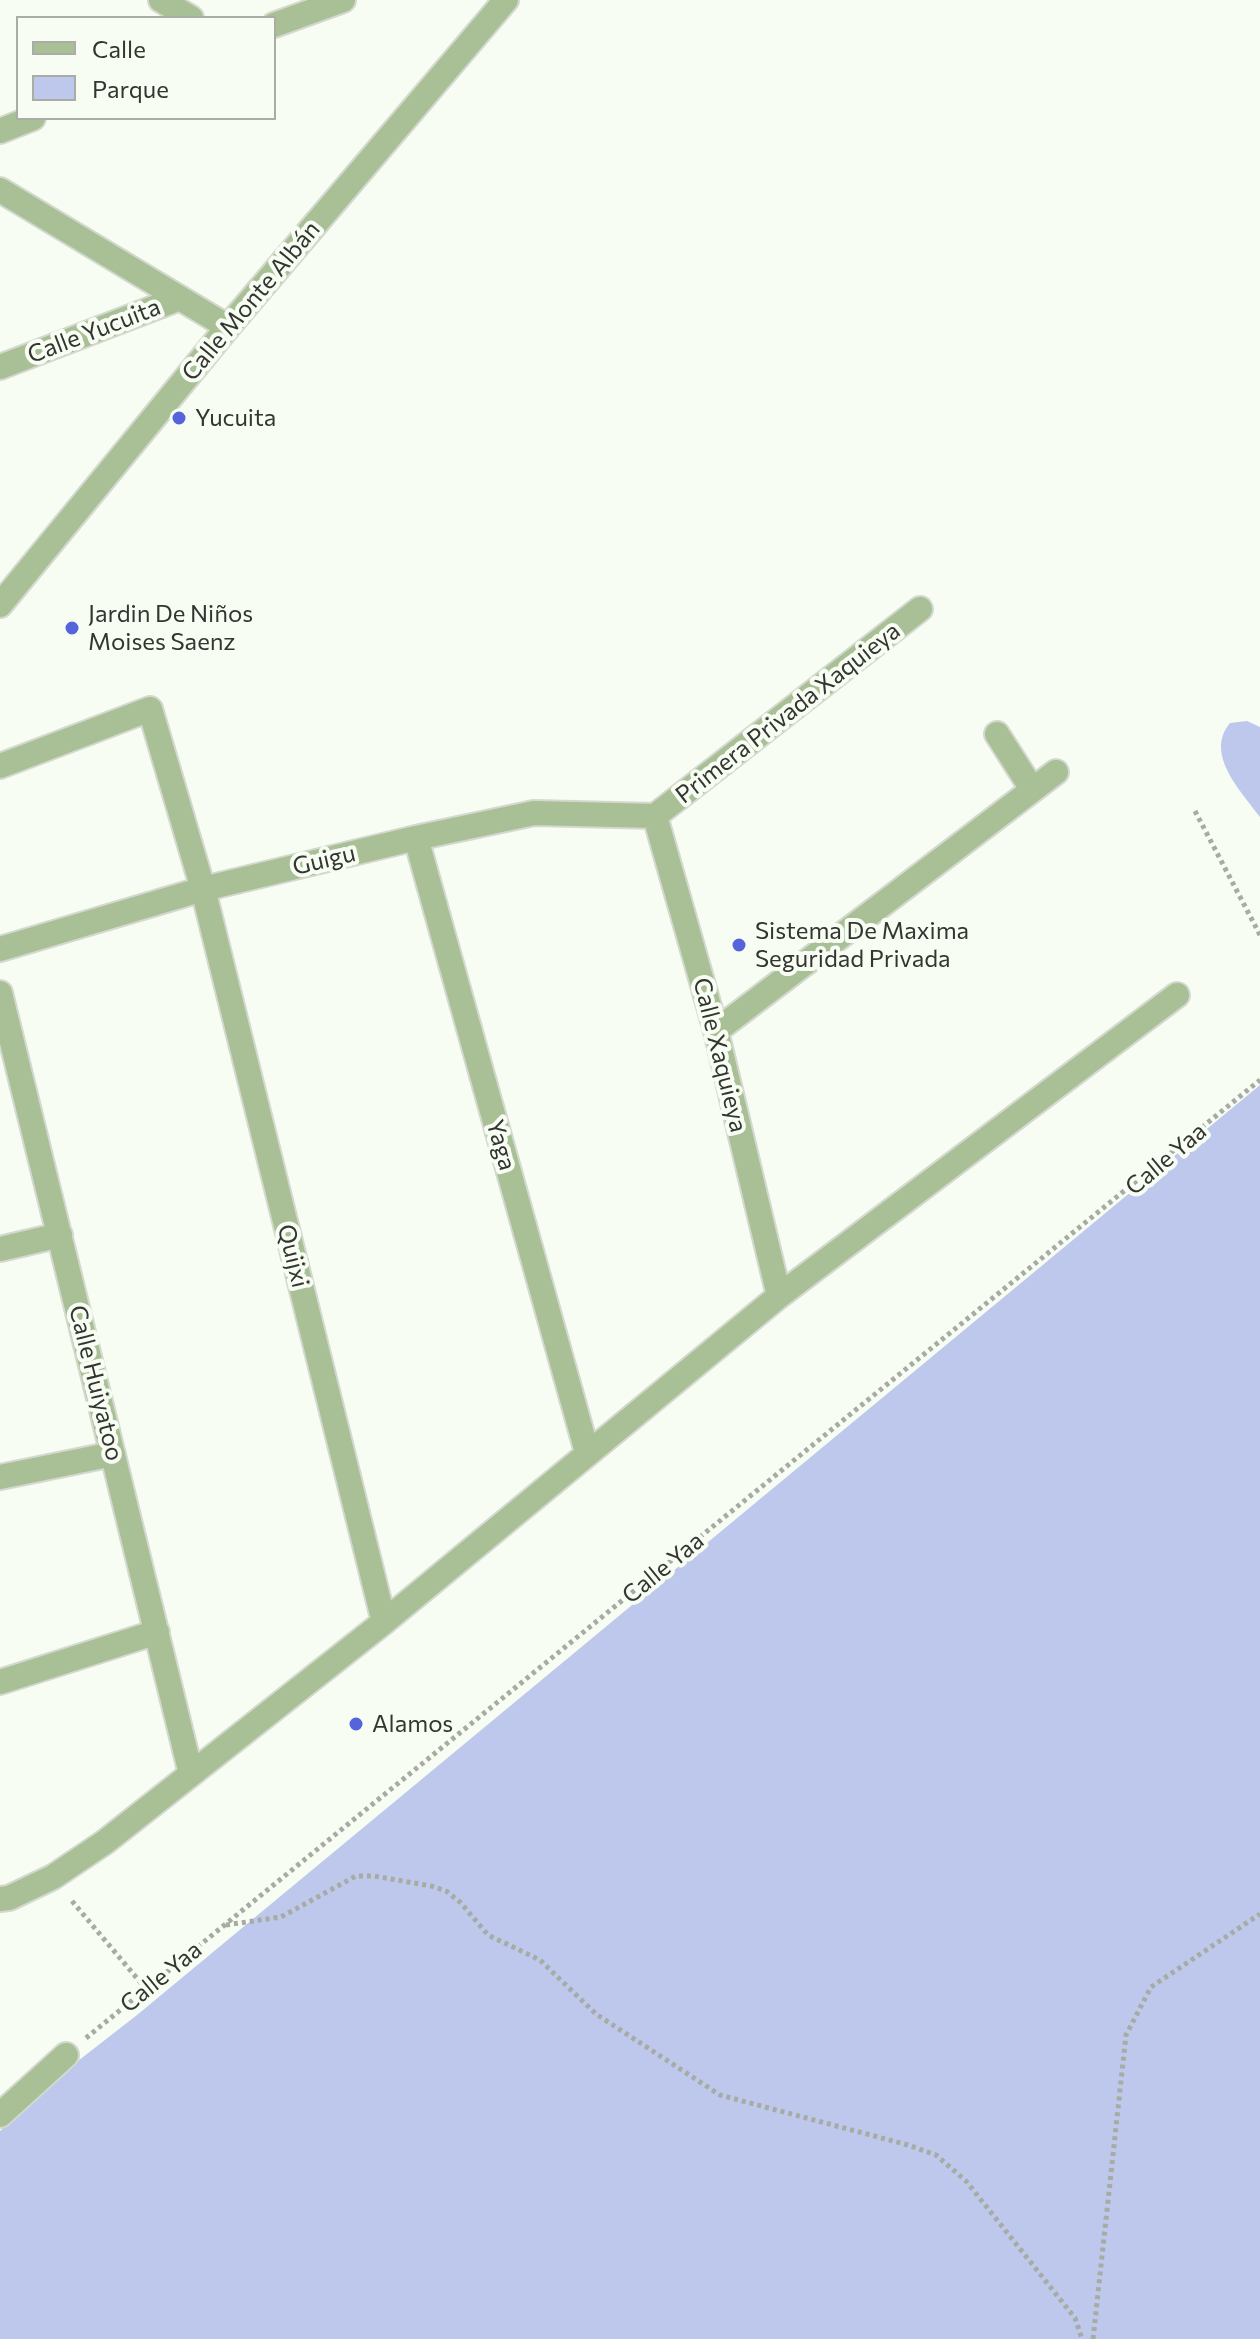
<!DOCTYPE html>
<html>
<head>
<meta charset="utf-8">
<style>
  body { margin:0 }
  #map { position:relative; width:1260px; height:2339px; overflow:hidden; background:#f7fdf2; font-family:Commissioner,sans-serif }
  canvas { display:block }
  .legend { position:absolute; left:16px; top:16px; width:260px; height:104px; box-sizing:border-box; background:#f7fdf2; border:2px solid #a9ada5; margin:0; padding:10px 14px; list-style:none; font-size:24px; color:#333531 }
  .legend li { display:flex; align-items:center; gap:16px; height:40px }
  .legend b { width:40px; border:2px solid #a9ada5 }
</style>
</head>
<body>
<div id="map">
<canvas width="1260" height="2339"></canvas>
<ul class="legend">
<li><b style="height:10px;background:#a9bf96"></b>Calle</li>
<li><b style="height:22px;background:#bec8ed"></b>Parque</li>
</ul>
</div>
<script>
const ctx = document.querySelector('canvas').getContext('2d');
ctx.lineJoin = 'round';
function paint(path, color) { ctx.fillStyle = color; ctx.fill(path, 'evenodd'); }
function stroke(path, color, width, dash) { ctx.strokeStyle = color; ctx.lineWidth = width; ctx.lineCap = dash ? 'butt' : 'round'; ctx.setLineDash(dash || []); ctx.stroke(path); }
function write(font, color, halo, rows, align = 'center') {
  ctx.font = font + ' Commissioner,sans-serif'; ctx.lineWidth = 8; ctx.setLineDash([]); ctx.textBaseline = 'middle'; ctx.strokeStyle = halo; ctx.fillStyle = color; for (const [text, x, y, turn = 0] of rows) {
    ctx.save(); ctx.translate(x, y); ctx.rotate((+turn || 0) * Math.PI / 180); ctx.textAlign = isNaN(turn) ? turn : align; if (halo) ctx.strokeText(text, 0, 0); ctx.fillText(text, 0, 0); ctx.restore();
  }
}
const green = new Path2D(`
  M1247,721l13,6v90c-19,-26 -56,-63 -30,-94z
  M1260,1085v1254h-1260v-208l74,-67 63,-49z`);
const path = new Path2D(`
  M1195,811l65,124
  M72,1901l74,88
  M226,1925l55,-8 75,-41h18l57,10 15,5 14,11 28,33 52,25 56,54 124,81 188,50 28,10 30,26 109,137 7,21
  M86,2038l1174,-958
  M1093,2339l33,-304 25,-48 109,-73`);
const minor = new Path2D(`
  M161,0l30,18
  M274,25l69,-25
  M0,131l33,-13
  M0,190l228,137
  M0,367l180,-69
  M0,605l228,-278 278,-327
  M997,734l35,55
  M0,766l150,-57 53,180 181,733
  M655,816l61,215 63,265
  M655,816l265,-207
  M416,838l171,614
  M0,949l203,-60 213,-51 118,-25 121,3
  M0,993l191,781
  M716,1031l340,-259
  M0,1249l60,-14
  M0,1477l113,-23
  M0,1682l157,-50
  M0,1899l9,-1 44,-21 52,-35 279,-220 395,-326 398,-301
  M0,2115l66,-60`);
const markers = [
  [179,418,8,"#5664db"],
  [72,628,8,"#5664db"],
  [739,945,8,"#5664db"],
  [356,1724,8,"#5664db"]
];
const streetNames = [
  ["Calle Monte Albán",251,301,-50],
  ["Calle Yucuita",94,331,-21],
  ["Primera Privada Xaquieya",788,713,-38],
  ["Guigu",324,860,-13],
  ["Calle Xaquieya",720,1055,76],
  ["Yaga",501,1145,74],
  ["Calle Yaa",1166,1159,-40],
  ["Quijxi",293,1256,76],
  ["Calle Huiyatoo",96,1383,76],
  ["Calle Yaa",663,1568,-39],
  ["Calle Yaa",161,1977,-39]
];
const poiNames = [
  ["Yucuita",195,418],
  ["Jardin De Niños",88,614],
  ["Moises Saenz",88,642],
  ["Sistema De Maxima",755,931],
  ["Seguridad Privada",755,959],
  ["Alamos",372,1724]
];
paint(green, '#bec8ed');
stroke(minor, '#d4d9cf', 28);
stroke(path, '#a6aba3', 5, [4, 4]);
stroke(minor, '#a9bf96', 24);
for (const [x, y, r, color] of markers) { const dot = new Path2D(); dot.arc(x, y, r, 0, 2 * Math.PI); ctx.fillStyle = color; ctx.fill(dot); stroke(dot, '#f7fdf2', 3); }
write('24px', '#333531', '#f7fdf2', streetNames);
write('24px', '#333531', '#f7fdf2', poiNames, 'left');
</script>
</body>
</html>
